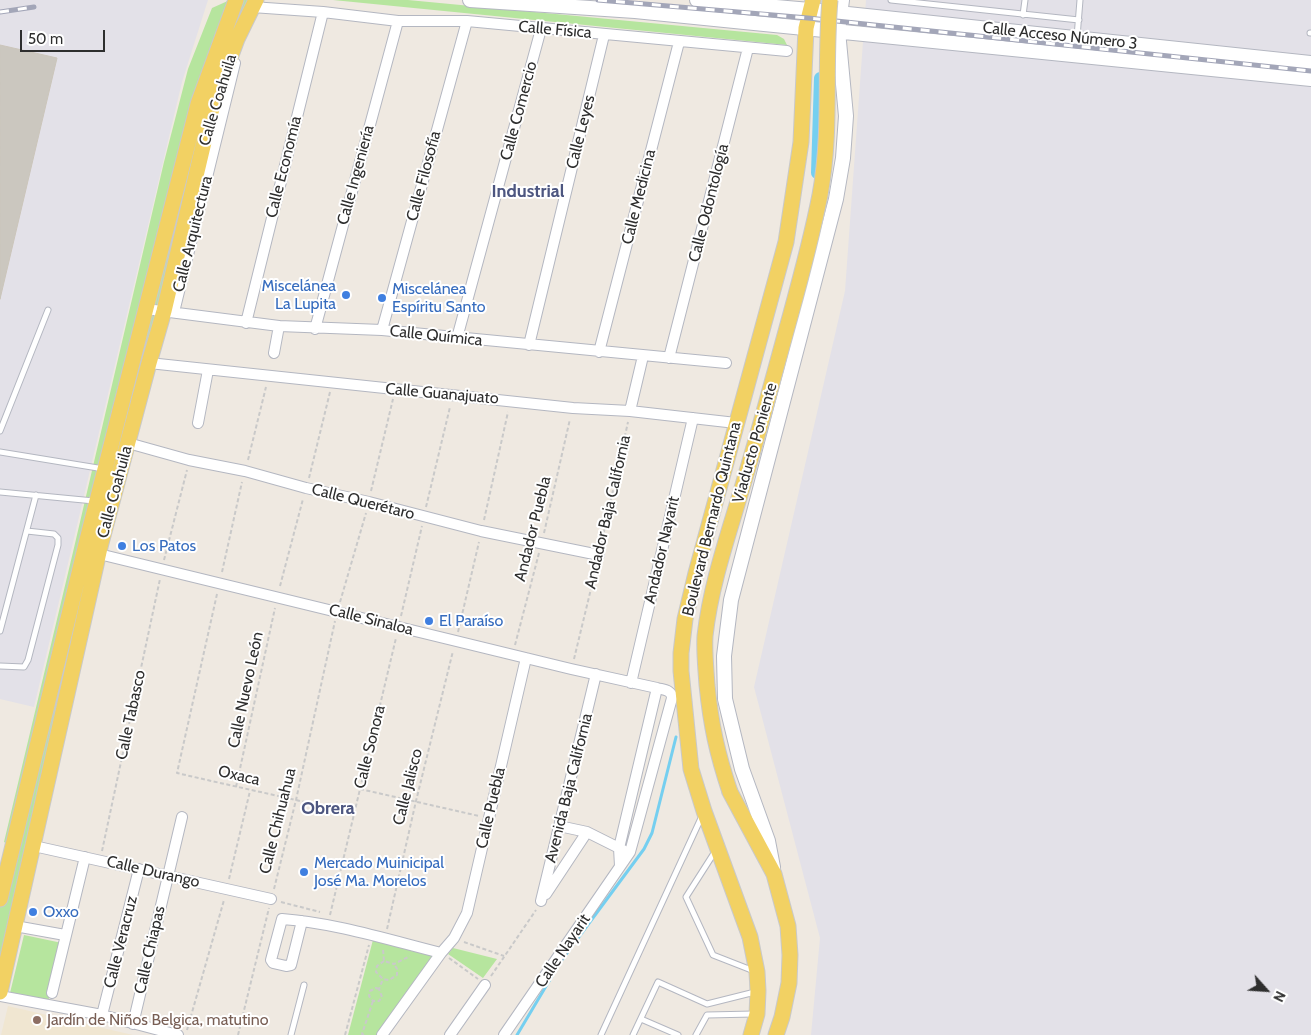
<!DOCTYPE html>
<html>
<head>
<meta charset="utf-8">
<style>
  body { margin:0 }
  #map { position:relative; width:1311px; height:1035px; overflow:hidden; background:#efe9e1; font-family:Cabin,sans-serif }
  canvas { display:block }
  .north { position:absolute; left:1241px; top:965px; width:50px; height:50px; -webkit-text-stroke:4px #fff; paint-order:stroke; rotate:116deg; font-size:14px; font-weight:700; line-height:20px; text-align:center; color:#2e2e2e }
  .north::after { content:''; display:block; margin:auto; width:18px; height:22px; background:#2e2e2e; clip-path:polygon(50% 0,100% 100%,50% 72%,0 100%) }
  .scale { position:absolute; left:20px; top:30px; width:85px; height:22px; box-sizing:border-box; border:2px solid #2e2e2e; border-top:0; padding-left:6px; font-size:15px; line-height:18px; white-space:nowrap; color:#2e2e2e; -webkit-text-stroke:4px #fff; paint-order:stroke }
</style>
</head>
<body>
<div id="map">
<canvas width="1311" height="1035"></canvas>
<div class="north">N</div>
<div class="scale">50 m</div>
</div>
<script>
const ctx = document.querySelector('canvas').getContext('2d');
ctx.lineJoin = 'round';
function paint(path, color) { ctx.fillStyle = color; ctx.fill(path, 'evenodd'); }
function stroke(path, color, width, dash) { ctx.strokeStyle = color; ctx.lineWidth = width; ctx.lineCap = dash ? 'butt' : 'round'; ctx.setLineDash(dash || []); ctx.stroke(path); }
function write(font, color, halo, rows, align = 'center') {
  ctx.font = font + ' Cabin,sans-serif'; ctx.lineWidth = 4; ctx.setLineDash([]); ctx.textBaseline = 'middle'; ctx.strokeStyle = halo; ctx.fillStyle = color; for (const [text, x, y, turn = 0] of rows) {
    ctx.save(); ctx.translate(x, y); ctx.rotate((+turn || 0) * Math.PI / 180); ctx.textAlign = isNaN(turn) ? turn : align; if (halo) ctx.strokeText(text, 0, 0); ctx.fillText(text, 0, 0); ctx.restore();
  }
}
const industrial = new Path2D(`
  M0,0h208l-26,82 -148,625 -34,-8z
  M866,0h445v1035h-500l9,-97 -66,-251 91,-396z`);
const education = new Path2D(`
  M8,1006l125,29h-132z`);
const green = new Path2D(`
  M230,0h20l-34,83 -216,909v-86l14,-58 -10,-6 69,-290 91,-390 24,-93 24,-61z
  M333,0h75l369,35 7,4 3,6z
  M24,935l38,8 -14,59 -38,-9z
  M374,936l62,15 -59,84h-29z
  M453,948l44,11 -14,19 -35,-24z`);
const stream = new Path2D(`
  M517,1035l44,-74 83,-112 8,-16 24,-96`);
const canal = new Path2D(`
  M817,173l3,-95`);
const building = new Path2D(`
  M0,45l57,13 -57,241z`);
const path = new Path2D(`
  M248,460l18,-73
  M309,478l21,-86
  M371,491l22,-92
  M426,507l24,-100
  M484,520l24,-108
  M544,533l26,-114
  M601,545l27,-123
  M164,560l23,-90
  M222,572l20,-90
  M280,586l23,-87
  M217,594l-40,179c59,14 118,26 177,41
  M340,602l26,-89
  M401,616l21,-90
  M458,632l21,-90
  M515,645l24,-92
  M574,659l23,-95
  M236,787l39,-179
  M360,789l119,27
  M102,851l58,-272
  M229,879l21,-88
  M274,889l22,-89 39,-179
  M281,902l39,10
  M330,915l66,-277
  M387,929l29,-128 37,-150
  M464,942l40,14
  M383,950l1,11 10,3 16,-8
  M449,958l29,21
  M384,961l-7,5 -1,6 7,7 6,1 8,-5v-6l-3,-5
  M491,976l45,-66
  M379,989l-3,-1 -6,3 -1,5 4,5h6l3,-4 -3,-8 4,-10
  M187,1030l37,-130
  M238,1035l31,-127
  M345,1035l24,-90
  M364,1035l-2,-1 11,-33`);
const lane = new Path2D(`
  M891,0l188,20
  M1023,15l2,-15
  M1310,33h1
  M1077,37l3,-37
  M0,431l48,-121
  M0,452l104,17
  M0,492l94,9
  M0,631l36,-136
  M0,666l24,1 4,-7 30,-115v-7l-4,-4 -27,-3
  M716,850l-30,47 27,58 41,16
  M641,1019l37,16
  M291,1035l13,-50
  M601,1035l101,-219
  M633,1035l25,-53 49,22 48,-12
  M696,1035l11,-20 47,-1`);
const street = new Path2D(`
  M252,7l71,5 75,9h69l320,30
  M146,309l133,17 103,4 344,33
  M174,312l61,-249
  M246,323l77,-311
  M315,329l83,-308
  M382,330l85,-309
  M457,338l84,-309
  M529,345l75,-310
  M599,352l80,-310
  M274,353l5,-27
  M669,358l79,-310
  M149,363l424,45 57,3 106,12
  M630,411l13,-55
  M198,423l10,-53
  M128,443l61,17 56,11 61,17 63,14 112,29 118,24
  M99,554l472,115 86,19c7,2 15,2 15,10l-42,154 -126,183
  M631,683l62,-265
  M559,826l28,6 36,18
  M34,846l237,53
  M620,866l-1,-18 38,-160
  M546,894l41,-62
  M541,901l55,-227
  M302,921l-11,44 -5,1 -13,-3 -2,-3 11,-41c54,4 107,21 159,34
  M15,926l50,9
  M52,993l33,-136
  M0,996l102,19 76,20
  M102,1015l37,-146
  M133,1024l49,-207
  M382,1035l59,-82 13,-15 13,-25 59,-255
  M450,1035l35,-50`);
const secondary = new Path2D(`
  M470,0l165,11 676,68
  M697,0l113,10 501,53
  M773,867l-5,-26 -26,-72 -17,-70 -1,-43 7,-56 105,-401 7,-41 3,-42 -8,-85 4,-31`);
const primary = new Path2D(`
  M730,792l44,82 14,52 2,29 -1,28 -7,34 -6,18
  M0,899l87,-359 111,-436 38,-104
  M0,992l101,-449 48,-180 15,-52 49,-207 24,-65 19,-39
  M751,1035l6,-21 1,-23 -1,-19 -7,-35 -46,-126 -13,-42 -10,-98v-18l4,-34 11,-46 90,-331 15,-100 5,-114 7,-28`);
const rail = new Path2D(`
  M598,0l210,18 503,53
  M0,12l34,-5`);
const primaryBridge = new Path2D(`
  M730,792c-13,-39 -19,-67 -23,-107 -1,-16 -3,-33 -2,-49 6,-54 25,-106 40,-158 16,-53 30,-107 45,-161 11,-40 22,-81 30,-122 12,-65 4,-130 10,-195`);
const markers = [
  [346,295,5,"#3f7fe0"],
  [382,298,5,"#3f7fe0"],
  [122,546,5,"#3f7fe0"],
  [429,621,5,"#3f7fe0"],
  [304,872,5,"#3f7fe0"],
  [33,912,5,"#3f7fe0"],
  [37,1020,5,"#8d6e63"]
];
const streetNames = [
  ["Calle Física",555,30,5],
  ["Calle Acceso Número 3",1060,36,6],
  ["Calle Coahuila",218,100,-73],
  ["Calle Comercio",519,111,-75],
  ["Calle Leyes",581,132,-76],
  ["Calle Economía",284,167,-76],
  ["Calle Ingeniería",356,175,-75],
  ["Calle Filosofía",424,176,-75],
  ["Calle Medicina",639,197,-76],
  ["Calle Odontología",709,203,-76],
  ["Calle Arquitectura",193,234,-76],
  ["Calle Química",436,336,6],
  ["Calle Guanajuato",442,394,5],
  ["Viaducto Poniente",755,443,-74],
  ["Calle Coahuila",115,492,-75],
  ["Calle Querétaro",363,502,14],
  ["Andador Baja California",608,512,-77],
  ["Boulevard Bernardo Quintana",712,519,-76],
  ["Andador Puebla",533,529,-76],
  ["Andador Nayarit",662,550,-77],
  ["Calle Sinaloa",371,620,14],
  ["Calle Nuevo León",246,690,-78],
  ["Calle Tabasco",131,715,-78],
  ["Calle Sonora",370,747,-76],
  ["Oxaca",239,776,13],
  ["Calle Jalisco",408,787,-76],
  ["Avenida Baja California",569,788,-76],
  ["Calle Puebla",491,808,-77],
  ["Calle Chihuahua",278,821,-76],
  ["Calle Durango",153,872,13],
  ["Calle Veracruz",121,942,-76],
  ["Calle Chiapas",150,950,-77],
  ["Calle Nayarit",563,951,-56]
];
const shopNames = [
  ["Miscelánea",336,286,"right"],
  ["La Lupita",336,304,"right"],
  ["Miscelánea",392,289],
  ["Espíritu Santo",392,307],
  ["Los Patos",132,546],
  ["El Paraíso",439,621],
  ["Mercado Muinicipal",314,863],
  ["José Ma. Morelos",314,881],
  ["Oxxo",43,912]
];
const educationNames = [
  ["Jardín de Niños Belgica, matutino",47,1020]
];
const neighbourhoodNames = [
  ["Industrial",528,192],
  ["Obrera",328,809]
];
paint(industrial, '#e3e1e8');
paint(education, '#f0e6d1');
paint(green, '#b6e59e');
stroke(stream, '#75cff0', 3);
stroke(canal, '#75cff0', 12);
paint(building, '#cbc7bf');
stroke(building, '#cbc5ba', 1);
stroke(lane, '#b4b7c1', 7);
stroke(street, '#b4b7c1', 12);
stroke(secondary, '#b4b7c1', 16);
stroke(primary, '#c9c9c9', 17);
stroke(path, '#c9c9c9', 2, [4, 2.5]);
stroke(lane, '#fff', 5);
stroke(street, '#fff', 10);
stroke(secondary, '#fff', 14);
stroke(primary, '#f2d163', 15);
stroke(rail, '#a3a6b8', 5);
stroke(rail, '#fff', 3, [9]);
stroke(primaryBridge, '#c9c9c9', 17, []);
stroke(primaryBridge, '#f2d163', 15);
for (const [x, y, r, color] of markers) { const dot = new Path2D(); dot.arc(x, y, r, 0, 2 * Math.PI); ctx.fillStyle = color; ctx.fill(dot); stroke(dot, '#fff', 2); }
write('16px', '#2e2e2e', '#fff', streetNames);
write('16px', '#366cbe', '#fff', shopNames, 'left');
write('16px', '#785e54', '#fff', educationNames, 'left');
write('bold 18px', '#4d5680', '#fff', neighbourhoodNames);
</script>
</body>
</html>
